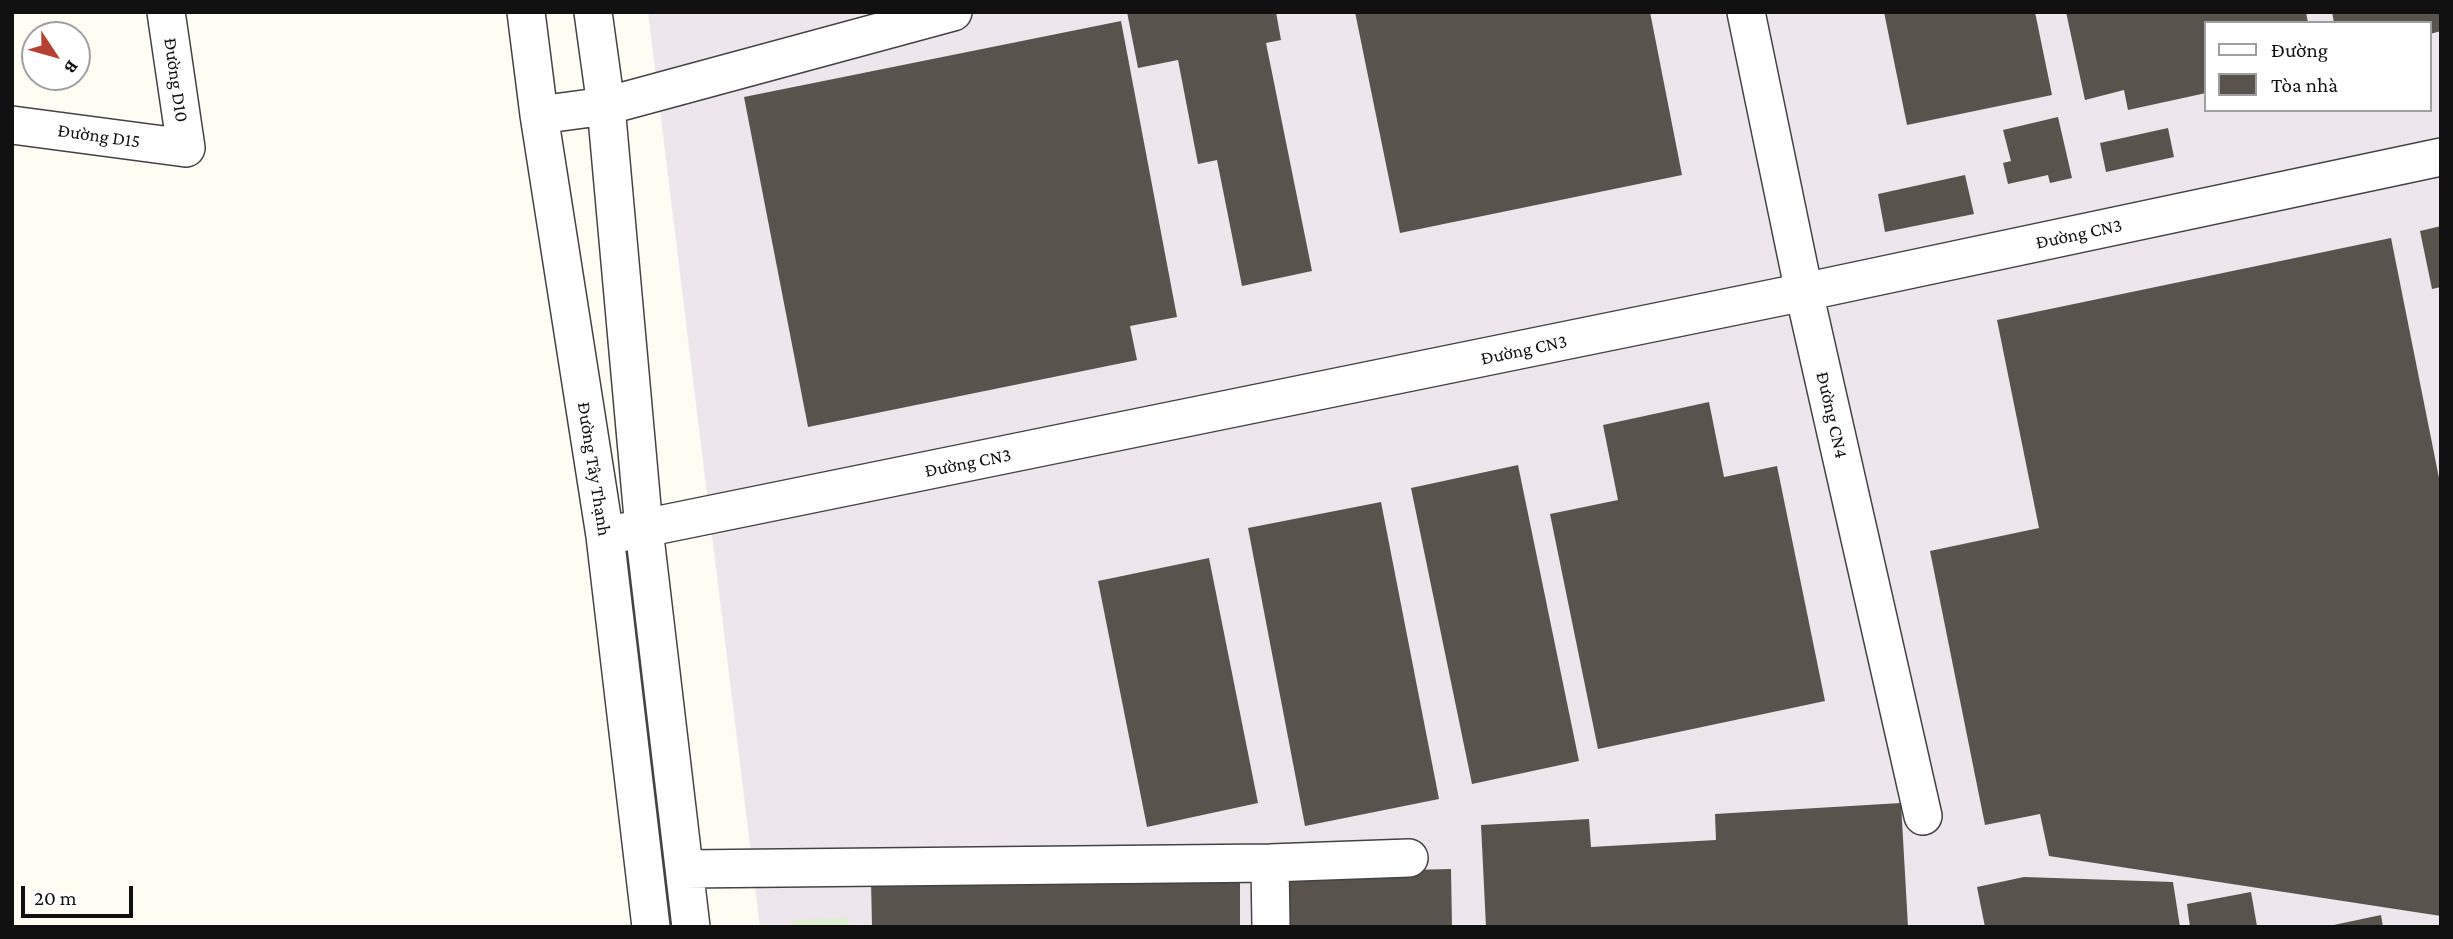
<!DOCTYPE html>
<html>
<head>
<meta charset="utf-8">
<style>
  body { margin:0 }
  #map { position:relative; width:2453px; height:939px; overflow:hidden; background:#fefdf4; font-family:"Crimson Pro",serif }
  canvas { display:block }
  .frame { position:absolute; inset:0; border:14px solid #101010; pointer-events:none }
  .legend { position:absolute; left:2204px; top:21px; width:228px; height:91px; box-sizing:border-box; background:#fff; border:2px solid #9f9f9f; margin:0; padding:9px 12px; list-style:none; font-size:21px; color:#101010 }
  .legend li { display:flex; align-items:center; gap:14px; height:35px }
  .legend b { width:35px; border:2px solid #9f9f9f }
  .north { position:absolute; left:21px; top:21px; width:70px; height:70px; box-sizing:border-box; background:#fff; border:2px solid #9f9f9f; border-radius:50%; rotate:126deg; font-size:19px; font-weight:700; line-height:28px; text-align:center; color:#101010 }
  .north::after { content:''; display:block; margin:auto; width:24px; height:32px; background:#b54033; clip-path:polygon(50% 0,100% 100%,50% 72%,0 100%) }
  .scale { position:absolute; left:21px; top:886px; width:112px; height:32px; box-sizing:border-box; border:4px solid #101010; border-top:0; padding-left:9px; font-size:21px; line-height:24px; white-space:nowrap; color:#101010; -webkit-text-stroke:5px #fff; paint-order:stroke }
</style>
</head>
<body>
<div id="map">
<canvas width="2453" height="939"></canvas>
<div class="frame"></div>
<ul class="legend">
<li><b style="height:9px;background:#fff"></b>Đường</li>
<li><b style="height:19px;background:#58534d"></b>Tòa nhà</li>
</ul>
<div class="north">B</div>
<div class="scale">20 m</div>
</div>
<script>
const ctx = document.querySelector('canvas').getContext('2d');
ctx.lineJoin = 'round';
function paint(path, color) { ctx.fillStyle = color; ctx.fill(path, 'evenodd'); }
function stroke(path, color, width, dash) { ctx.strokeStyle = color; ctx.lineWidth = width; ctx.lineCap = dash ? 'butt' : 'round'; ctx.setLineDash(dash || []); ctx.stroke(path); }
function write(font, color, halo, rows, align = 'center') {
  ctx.font = font + ' "Crimson Pro",serif'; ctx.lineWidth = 7; ctx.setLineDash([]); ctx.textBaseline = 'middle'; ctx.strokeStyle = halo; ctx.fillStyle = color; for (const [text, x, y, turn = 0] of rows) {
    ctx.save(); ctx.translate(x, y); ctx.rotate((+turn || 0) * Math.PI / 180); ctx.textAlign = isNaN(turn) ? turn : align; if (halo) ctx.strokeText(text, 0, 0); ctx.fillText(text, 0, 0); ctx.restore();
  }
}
const industrial = new Path2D(`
  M648,12h1793v915h-1681zM2206,23h224v87h-224z`);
const pitch = new Path2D(`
  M849,918v9h-57v-7z`);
const building = new Path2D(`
  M1127,12h149l5,28 -15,3 46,228 -70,15 -25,-126 -19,4 -20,-104 -40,8z
  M1355,12h295l32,163 -282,58z
  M1884,12h151l17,83 -145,30z
  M2066,12h240l2,11h-102v70l-78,17 -4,-20 -39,10z
  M2332,12h109v19l-11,3v-11h-96z
  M1121,21l56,296 -47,9 7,34 -329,67 -64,-330z
  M2058,117l14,61 -22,5 -2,-8 -40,9 -5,-21 8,-2 -8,-31z
  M2168,128l6,29 -68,15 -6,-29z
  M1965,175l9,39 -89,18 -7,-38z
  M2441,226v61l-9,2 -12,-58z
  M2391,238l50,250v428l-392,-60 -9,-42 -55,11 -55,-274 109,-23 -42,-208z
  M1709,402l15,75 53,-11 48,235 -227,48 -48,-235 68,-14 -15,-75z
  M1518,465l61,296 -107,23 -61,-296z
  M1381,502l58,297 -134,27 -57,-298z
  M1209,558l49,245 -111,24 -49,-246z
  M1901,803l7,124h-422l-5,-102 108,-6 2,28 125,-7 -1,-26z
  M1451,869l1,58h-170l-1,-54z
  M1240,873v54h-368l-1,-47z
  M2024,877l149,5 7,45h-195l-8,-40z
  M2251,892l6,34 -67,1 -3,-23z
  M2381,915l2,12h-54v-1z`);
const minor = new Path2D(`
  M526,12l13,103 66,421 46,391
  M593,12l13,94 38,423 47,398
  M1746,12l58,280 119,524
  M539,115l67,-9 347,-94
  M12,125l174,23 -20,-136
  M605,536l1199,-244 637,-135
  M1270,863l1,64
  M685,869l585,-6 139,-5`);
const streetNames = [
  ["Đường D10",176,80,82],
  ["Đường D15",99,136,8],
  ["Đường CN3",2079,234,-12],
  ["Đường CN3",1524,350,-12],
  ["Đường CN4",1832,415,77],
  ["Đường CN3",968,463,-11],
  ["Đường Tây Thạnh",594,469,81]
];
paint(industrial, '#eee6ed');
paint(pitch, '#e0efd1');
paint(building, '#58534d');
stroke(minor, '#434343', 40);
stroke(minor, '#fff', 37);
write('19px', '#101010', '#fff', streetNames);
</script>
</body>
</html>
